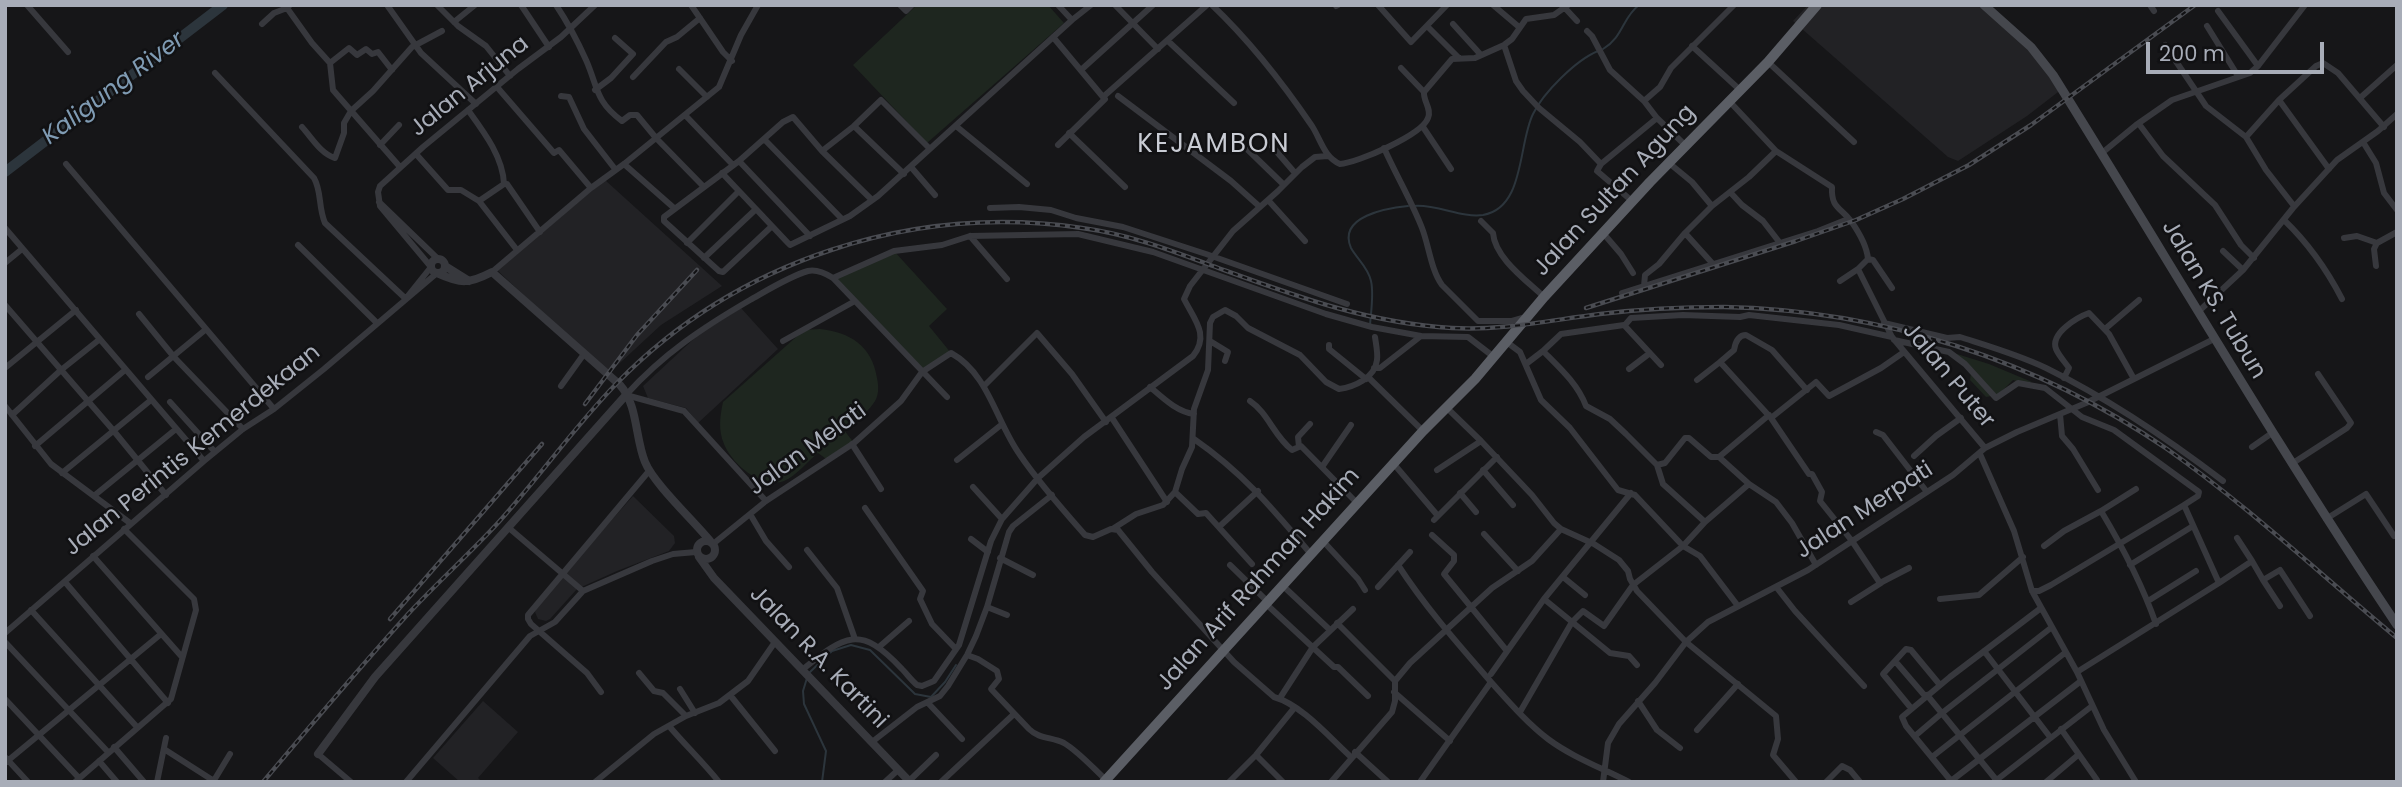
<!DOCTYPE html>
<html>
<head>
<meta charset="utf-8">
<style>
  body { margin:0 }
  #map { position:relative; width:2402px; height:787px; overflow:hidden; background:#161618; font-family:Poppins,sans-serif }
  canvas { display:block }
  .frame { position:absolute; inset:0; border:7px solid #a8adb8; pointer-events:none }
  .scale { position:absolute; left:2146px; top:42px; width:178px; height:32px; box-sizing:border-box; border:4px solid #a8adb8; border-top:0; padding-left:9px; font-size:21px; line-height:24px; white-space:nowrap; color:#a8adb8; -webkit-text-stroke:5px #111113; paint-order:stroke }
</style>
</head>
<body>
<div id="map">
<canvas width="2402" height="787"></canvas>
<div class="frame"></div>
<div class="scale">200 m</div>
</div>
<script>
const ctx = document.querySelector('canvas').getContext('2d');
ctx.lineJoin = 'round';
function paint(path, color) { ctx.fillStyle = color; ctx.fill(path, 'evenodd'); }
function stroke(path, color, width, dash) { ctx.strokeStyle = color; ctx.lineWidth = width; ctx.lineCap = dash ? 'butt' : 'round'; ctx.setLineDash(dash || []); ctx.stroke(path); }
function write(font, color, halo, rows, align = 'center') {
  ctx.font = font + ' Poppins,sans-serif'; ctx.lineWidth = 5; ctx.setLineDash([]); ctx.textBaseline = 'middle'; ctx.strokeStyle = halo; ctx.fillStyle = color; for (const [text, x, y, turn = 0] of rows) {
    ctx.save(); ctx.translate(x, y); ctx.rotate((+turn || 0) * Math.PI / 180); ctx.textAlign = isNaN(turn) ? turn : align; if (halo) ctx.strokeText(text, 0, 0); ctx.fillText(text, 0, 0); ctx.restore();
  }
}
const built = new Path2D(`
  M1808,5h174l45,40 35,44 -35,27 -69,45 -10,-4 -155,-136z
  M605,180l117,106 -61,39 -53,49 -111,-104z
  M741,308l37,41 -80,74 -12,-15 -38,-10 -5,-12 56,-52z
  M633,496l41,40 1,7 -6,8 -52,20 -40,18 -27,30 -4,2 -8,-2 -3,-7 3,-9z
  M483,701l35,31 -40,46 4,4h-22l-27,-24z`);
const green = new Path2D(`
  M917,5h131l16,18 -137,120 -74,-78z
  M894,251l53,58 -18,17 22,27 -29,19 -89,-94z
  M820,329c30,3 52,17 57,49 2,9 2,19 -4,26 -7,10 -20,18 -29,26l10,13 -25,18 -11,-8c-10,8 -22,23 -34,28 -23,8 -52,-17 -60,-37 -6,-14 -4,-28 -1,-42l81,-72z
  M1957,354l32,10 43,18 -5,2 -14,-4 -15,15 -12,2 -16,-17 1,-7 -11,-11z`);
const stream = new Path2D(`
  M1603,49c21,-13 19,-31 36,-44
  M1414,206c23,-2 47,12 69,9 42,-7 35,-71 50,-101 10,-21 43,-54 65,-63
  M1370,325c1,-14 4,-31 1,-44 -3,-14 -14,-22 -20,-33 -14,-32 37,-40 57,-42
  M809,673l23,-22 19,-6 19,5 45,44 16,3 14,-15 11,-17
  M807,678l-4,13 1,13 22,47 -4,31`);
const river = new Path2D(`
  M5,172l218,-167`);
const minor = new Path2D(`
  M27,5l41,47
  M290,5l-3,3 25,35 18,20 3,27 67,77
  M387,5l34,48 55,51
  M437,5l21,21 28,20 24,30
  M521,5l28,42
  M556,5c12,18 21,35 30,55 12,27 9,41 36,61l8,-6h7l19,23 47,48
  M691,5l32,47 9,9
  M900,5l6,6 6,-6
  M1115,5l43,44
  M1212,5c39,37 70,77 100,121 9,14 12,31 28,38 17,-1 82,-29 88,-46 4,-9 -5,-17 -4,-26l28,-33 23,-1 29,-13 8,-6 14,-20 28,-4 14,-10
  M1378,5l33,37 36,-37
  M1493,5l26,22
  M2150,5l4,6
  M1336,6l2,-1
  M1564,7l13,14
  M2218,11l40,55
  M1072,20l19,-15
  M454,22l21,-17
  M262,24l12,-11 13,-5
  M1453,24l28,31
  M1427,26l32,32
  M2207,26l31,50
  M1587,31l5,5 18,34 34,31
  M1053,37l50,60 104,-92
  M1168,41l66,62
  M1504,45l12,36 7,10 16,17 41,34 21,22 -4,7 35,30
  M2165,45l41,61 40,31 20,33 28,36
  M1692,46l48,44
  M1768,62l86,80
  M330,63l19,-15 8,7 9,-6 6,5 6,-2 14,18
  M1401,68l23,24
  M679,69l28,28
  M1081,70l72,-65
  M215,73l99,105c8,14 4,29 11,45l81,76
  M633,77l33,-35 11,-5 23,-19
  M497,87l57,66 5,-3 32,38
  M595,90l16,-12 22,-24 -18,-16
  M561,96l8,1 15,32 31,40
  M1118,96l113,85 29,26
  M2360,98l37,-33
  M2279,100l50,69
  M1730,102l46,49 56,36c-1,21 8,20 19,34 7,10 16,26 17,38l-10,10 34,68 93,111
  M468,110c16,22 35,47 36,74
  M685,115l48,50
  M2139,124l24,32 52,49 26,40 13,13
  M854,126l27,-26 49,49
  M956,126l71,58
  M302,127c10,11 19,27 33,31l9,-25v-10l7,-12 22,-20 39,-44 30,-16
  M1423,127l28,42
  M1069,133l56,54
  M1264,137l31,36
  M2246,137l33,-37 37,-34 7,-3 15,10 46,54
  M764,139l78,80
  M2363,142l13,21 8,30 13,17
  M380,145l19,-20
  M1058,145l47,-46 -2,-2
  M1686,146l-29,-28 -13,-17 16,-14 11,-19 63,-63
  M1384,148c12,27 27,52 38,80 7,18 9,42 20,57l36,36h34l14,-4
  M1248,150l36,35
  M822,151l32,-25 50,48
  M2102,153l34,-28 36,-25 78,-27 8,-7 47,-61
  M416,154l32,36h13l18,11 38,49
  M739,161l-75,56v4l55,50 4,1 48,-45
  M1669,163l23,19 20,24 37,-29 27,-26
  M66,164l208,245
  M624,164l50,44
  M1601,164l56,-46
  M911,167l24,28
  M722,173l66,70 2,2 60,-29 28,-20 194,-176 -14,-15
  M1730,192l12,13 21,16 17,22
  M1268,200l37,41
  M479,201l25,-17h3l33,48
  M379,202l59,57
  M990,208l29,-1 32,3 25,8 47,9 83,27 141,50
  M2284,220c25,24 42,48 58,79
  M1481,221l12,12c2,25 33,47 51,64
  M5,228l199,233
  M1603,233l18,21 12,19
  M1685,233l27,30
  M810,236l-71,-75 44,-39 10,-5 29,34 50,49
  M970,236l37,43
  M2344,238l13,-2 20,7 20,-11
  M687,243l52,-52
  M298,245l79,78
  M2223,251l20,19
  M704,258l51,-48
  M1868,259l5,1 19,28
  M5,263l17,-14
  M2376,266l-2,-17 3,-6
  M492,272l99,-84 33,-24 95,-77 22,-52 17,-30
  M833,278l61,-27 48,-6 28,-9 108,-2 75,18 173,62 46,13 49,9
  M1840,281l18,-12
  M1644,286l1,-11 14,-11 26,-31 27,-27
  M1622,293l196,-62 30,-12
  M407,297l24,-30 -51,-61 -2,-14 2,-6 43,-39 95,-78 43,-32 34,-32
  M5,305l108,125 53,65
  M2198,312l45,-42 50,-62 44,-48 41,-29 19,-17
  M139,314l35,43 69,72
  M1884,323l63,15 13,-1c28,9 59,18 86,31 63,31 122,71 177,113
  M1625,325l6,-7 52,-3 57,2 9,-2 90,10 53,12
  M2105,329l34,-29
  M1894,340l55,12 16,12 31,34 22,-15 27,5 37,29 32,13 85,62 -1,4 -14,9
  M783,341l72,-40
  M1210,341l18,11 -3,9
  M1508,343l12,9 21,48 29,28 48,62 17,5 48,51 17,10 38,50
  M1329,345v4l37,30
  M1543,351l18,-17 63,-9 37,40
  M1526,364l17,-13 2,2c17,17 33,32 41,53l24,13 16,15 31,31 6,19 42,38
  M5,368l71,-58
  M1374,368h6l41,-32 47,1 26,20
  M1629,369l21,-16
  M148,377l57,-47
  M1368,377l55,54
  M2064,378l5,-10c-4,-6 -10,-12 -13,-19 -6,-16 22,-32 33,-36l20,21 25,45
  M1697,380l23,-18
  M561,386l23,-32
  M984,386l53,-53 35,41 34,48
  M1150,387c13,11 27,25 44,27
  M1807,390l-35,-40 -26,-15c-8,0 -11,9 -12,15l-14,12 51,56 38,56h3l10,18 -2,9 32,40 28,42 29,-15
  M1250,401c18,12 24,35 42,49l9,-4 56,57
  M170,402l45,50
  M5,406l46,58 79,59
  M1447,408l34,33 51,54 22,28 7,6 33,15 25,16 9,11 2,8 7,12 49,51 90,74 2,23 -5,16 23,27
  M2060,414l2,22 11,13 25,41
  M12,415l49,-45 39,-31
  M1112,418l55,84
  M1771,418l45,-36 13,14 52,-28 23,-16
  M1876,432l7,3 44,57
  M1194,439c49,34 78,69 116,114
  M852,444l29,45
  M35,446l90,-76
  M1299,447l-1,-10 12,-13
  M2252,447l20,-14
  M1980,454l34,77 18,60 45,81 27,58 32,52
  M1914,456l22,-20 25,-18
  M1719,457l50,-42
  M957,460l44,-35
  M1393,463l45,53
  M2293,463l54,-35 4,-5 -33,-49
  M1657,465l8,-2 20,-25h4l22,19h8l30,27 27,18 16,21 24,42
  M1322,467l29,-42
  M1437,470l44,-29
  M1483,470l30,35
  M62,473l89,-73
  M973,487l29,32
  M1175,492l23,22 8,-1 46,51
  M1460,493l16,19
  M95,495l81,-66
  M766,501l-82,-90 -58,-16c37,-41 76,-67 124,-95 16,-9 40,-24 58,-29 9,-2 17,2 25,7l114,119
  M865,508l58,83 -3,8 12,25 24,25
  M2101,511l35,-22
  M750,514l16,27 23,26
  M2326,519l40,-25 28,42
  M1434,520l63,-63
  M1220,526l38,-35
  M509,528l74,63
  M1114,528l22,-14 27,-9 12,-13 7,-23 10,-22 2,-38 14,-39 2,-47 3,-6 12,-7 11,6 12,12 52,27 26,27 13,7c15,-2 36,-11 38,-29 1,-7 -1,-16 -2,-23
  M1484,534l34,37
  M1432,535l22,20v6l-10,13 63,77
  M2237,538l15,23
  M971,539l17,13
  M1322,540l36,39 7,11
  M713,544l53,-43 88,-58 47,-42 21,-29 29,-19c38,21 45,69 69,102 19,28 43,55 65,80l8,2 18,-8 7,1 34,42 82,90 40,35c28,8 55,40 77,60
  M2044,546l20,-15 37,-20c21,35 41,73 55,113
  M807,550l30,38 18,51
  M93,556l89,101
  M1000,558l33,17
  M1230,565l37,36
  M1398,565c28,43 60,79 93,117 18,20 36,41 57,57 24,18 54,29 81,43
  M2130,565l63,-39
  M1563,577l22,18
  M2263,580l17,26
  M65,582l103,121
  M2219,583l33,-22 11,19 17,-10 30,46
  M1282,585l48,45
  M1378,587l32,-35
  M1777,588l18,23 69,75
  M2032,591h7l12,-6 133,-80 35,78 -142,89
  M1544,599l66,54 19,3 8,9
  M1940,599l39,-4 44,-38
  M2148,601l48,-30
  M1851,602l30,-19
  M1265,603l69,64h4l30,29
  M987,607l20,8
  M31,610l106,117
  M1337,623l58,58
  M5,633l199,-172 39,-32 31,-20 50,-40 113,-96
  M5,642l103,110
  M879,647l30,-26
  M1984,651l66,86
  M967,655l11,4 19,12 2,8 -8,10 38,40c10,10 23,8 35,14 15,9 29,25 42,37
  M1895,661l30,35
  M802,670c43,-35 58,-46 100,-1 5,5 9,11 15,16l5,1 12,-5 25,-36 32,-104 11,-22 36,-41 46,-41 109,-81c17,-21 1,-37 -9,-57l6,-13 43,-55 45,-40 24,-24 13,-10 13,-1
  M639,673l15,18 9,2 23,23
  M1491,674l53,-75 87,-106
  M680,689l15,24
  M601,692l-14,-19 -56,-49 -3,-5v-4l121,-144
  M1394,692l56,49
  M730,695l45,56
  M1927,695l71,87
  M1280,698l33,-51 40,-38
  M5,699l74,79
  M1638,701l19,29 23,18
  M928,703l34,36
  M1911,708l-28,-34 23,-25 5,1 29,35
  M1520,712l52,-90 11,-11 21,15 29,-41 50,-39 22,-24 44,-38
  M669,726c17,20 34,36 50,56
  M2061,729l36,51
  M1697,730l41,-46
  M1915,736l27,-23 110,-86
  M872,742l45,-35 23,-11 8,-10 19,-31 9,-19 11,-29 22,-75 4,-6 39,-31
  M114,747l30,35
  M164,749l50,32
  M1355,752l33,30
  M318,754l33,28
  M1256,755l27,27
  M5,757l23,25
  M1932,757l134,-105
  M99,761l18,21
  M5,763l156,-129
  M909,781l27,-26
  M1951,781l130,-100
  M75,782l96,-83 25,-89 -2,-11 -70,-70
  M157,782l9,-44
  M213,782l17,-28
  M406,782l124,-146 25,-14 28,-31 69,-30 21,-7 23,-2
  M595,782l59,-48 32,-18 33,-13 29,-22 27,-39
  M885,782l13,-12
  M941,782l73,-68
  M1229,782l27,-27 39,-48
  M1331,782l61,-70 3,-11v-20l15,-18 82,-75 40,-27 29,-32
  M1420,782l71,-100
  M1603,782l5,-39 11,-19 36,-41 31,-41 22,-20 100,-52 145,-95 32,-27 32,-16 69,-29 128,-64
  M1826,782l16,-16 8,4 10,12
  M1952,782l-46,-56 -4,-9 48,-40 91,-69
  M1994,782l98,-76
  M2046,782l32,-27`);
const tertiary = new Path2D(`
  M431 266a7 7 0 1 1 14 0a7 7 0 1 1-14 0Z
  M445,266l24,15
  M437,273c24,11 32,11 55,-1l128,113c18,20 15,53 25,77 9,22 49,59 66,80
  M697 550a9 9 0 1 1 18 0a9 9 0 1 1-18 0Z
  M699,557l15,21 196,204
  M318,754l57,-77 251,-282`);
const secondary = new Path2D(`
  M1984,5l47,42 22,28c115,184 223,370 344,550`);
const trunk = new Path2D(`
  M1104,782l319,-351 52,-52 69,-82 106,-115 118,-120 49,-57`);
const rail = new Path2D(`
  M1586,308l210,-67 60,-21 47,-21 66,-34 62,-40 164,-120
  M585,404l52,-69 60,-65
  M390,619l152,-175
  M263,782c48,-57 96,-114 146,-169 28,-30 59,-58 87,-88 42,-46 78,-98 121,-142 120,-123 296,-180 465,-155 46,6 88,22 131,38 80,29 153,57 239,62 50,3 99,-8 148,-14 41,-5 83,-7 124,-7 157,3 313,53 443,142 81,57 154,126 230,189`);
const streetNames = [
  ["Jalan Arjuna",470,87,-39],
  ["Jalan Sultan Agung",1615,191,-47],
  ["Jalan KS. Tubun",2213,300,59],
  ["Jalan Puter",1948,376,50],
  ["Jalan Melati",808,450,-36],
  ["Jalan Perintis Kemerdekaan",193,451,-39],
  ["Jalan Merpati",1865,511,-33],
  ["Jalan Arif Rahman Hakim",1259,580,-48],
  ["Jalan R.A. Kartini",818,658,46]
];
const waterNames = [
  ["Kaligung River",114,89,-37]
];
const quarterNames = [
  ["KEJAMBON",1214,145]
];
paint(built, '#222225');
paint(green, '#1e261f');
stroke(stream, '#2c353c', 2);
stroke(river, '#2c353c', 10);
stroke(minor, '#37383d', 6);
stroke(tertiary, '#37383d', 8);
stroke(secondary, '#45474d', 9);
stroke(trunk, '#5b5e65', 10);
stroke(rail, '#4a4c52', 4.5);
stroke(rail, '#111113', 2, [5]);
write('23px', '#a8adb8', '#111113', streetNames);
write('italic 24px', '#7f9bb3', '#111113', waterNames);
ctx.letterSpacing = '2px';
write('26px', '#c9ccd4', '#111113', quarterNames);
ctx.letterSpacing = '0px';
</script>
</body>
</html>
